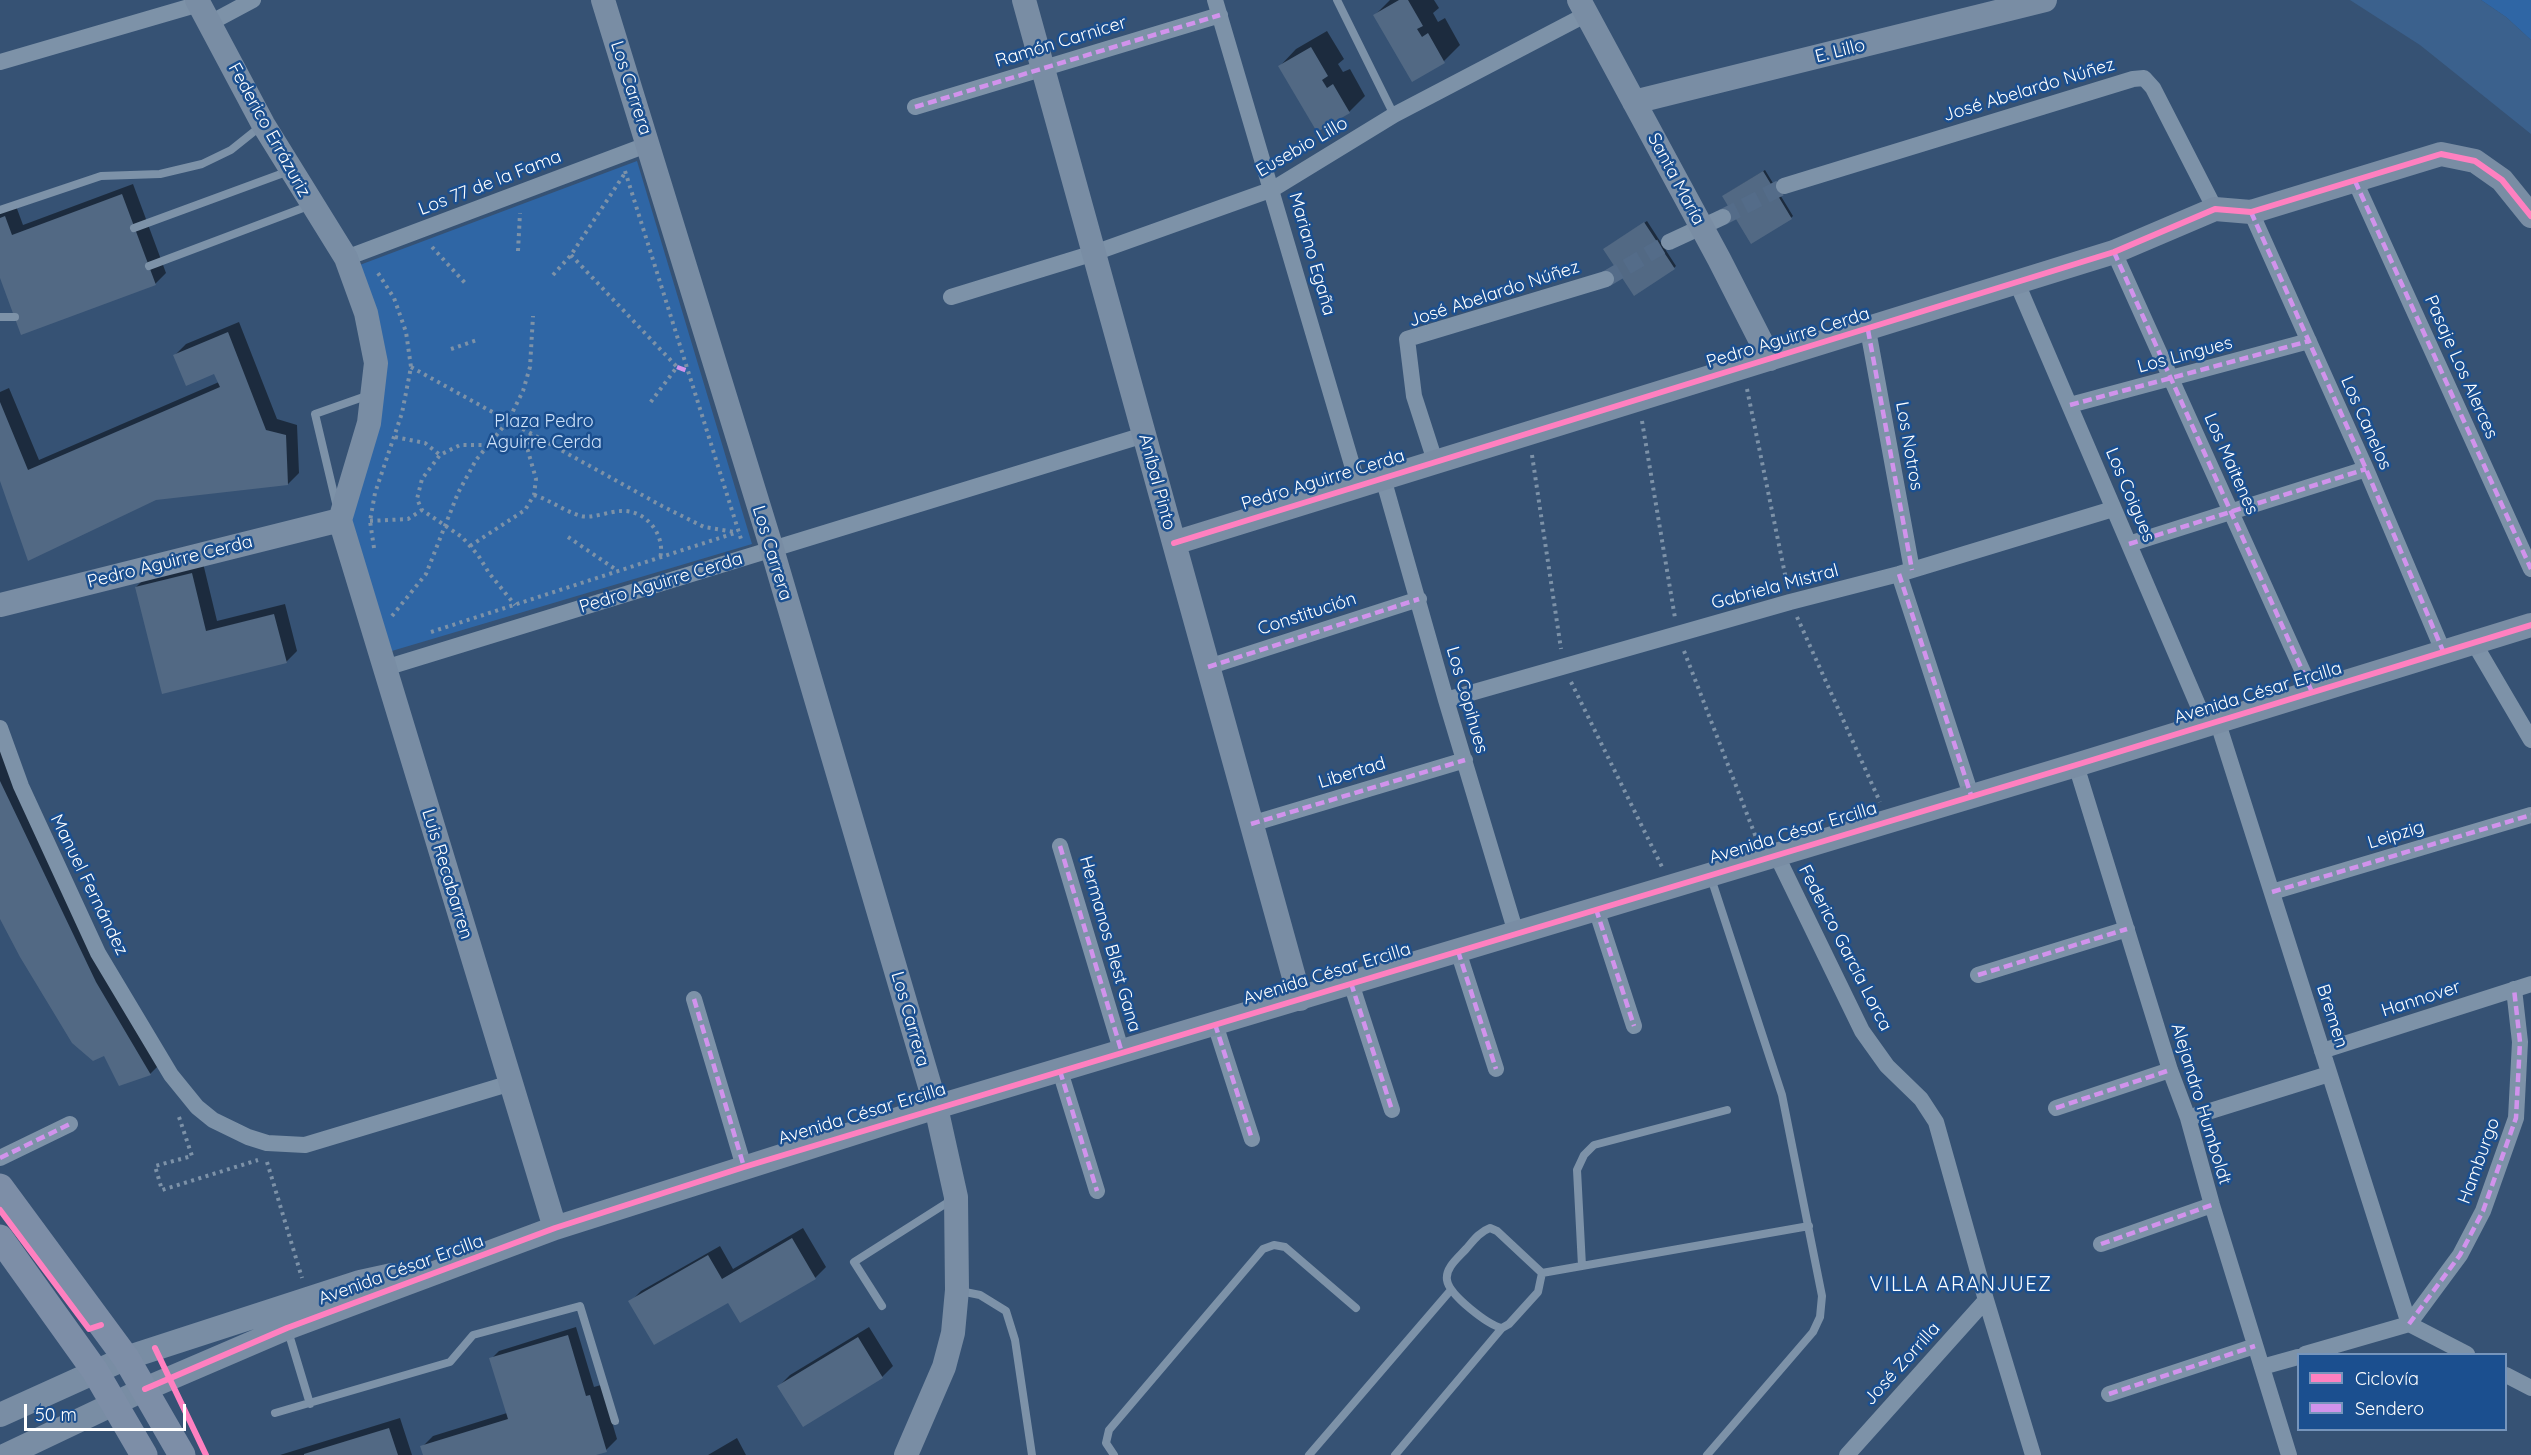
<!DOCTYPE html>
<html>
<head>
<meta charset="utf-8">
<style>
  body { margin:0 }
  #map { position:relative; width:2531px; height:1455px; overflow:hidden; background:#365274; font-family:Quicksand,sans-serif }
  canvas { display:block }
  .legend { position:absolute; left:2297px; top:1353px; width:210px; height:78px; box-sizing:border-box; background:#1b4f8f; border:2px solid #7695bc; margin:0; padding:8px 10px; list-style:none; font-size:18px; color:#fff }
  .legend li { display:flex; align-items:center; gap:12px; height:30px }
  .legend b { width:30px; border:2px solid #7695bc }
  .scale { position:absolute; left:24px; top:1404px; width:162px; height:27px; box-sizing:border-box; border:3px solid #fff; border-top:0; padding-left:8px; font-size:18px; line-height:21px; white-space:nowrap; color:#fff; -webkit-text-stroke:4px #1b4f8f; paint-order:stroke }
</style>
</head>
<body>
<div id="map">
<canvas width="2531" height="1455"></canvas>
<ul class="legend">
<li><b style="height:8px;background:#ff80c0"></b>Ciclovía</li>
<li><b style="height:8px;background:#d193ec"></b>Sendero</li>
</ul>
<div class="scale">50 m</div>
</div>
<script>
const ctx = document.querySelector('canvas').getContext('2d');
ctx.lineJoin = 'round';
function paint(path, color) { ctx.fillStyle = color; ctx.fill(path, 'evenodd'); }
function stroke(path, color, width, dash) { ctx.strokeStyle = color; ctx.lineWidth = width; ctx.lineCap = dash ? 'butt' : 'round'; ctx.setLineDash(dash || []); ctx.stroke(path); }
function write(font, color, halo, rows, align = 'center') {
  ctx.font = font + ' Quicksand,sans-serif'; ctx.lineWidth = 5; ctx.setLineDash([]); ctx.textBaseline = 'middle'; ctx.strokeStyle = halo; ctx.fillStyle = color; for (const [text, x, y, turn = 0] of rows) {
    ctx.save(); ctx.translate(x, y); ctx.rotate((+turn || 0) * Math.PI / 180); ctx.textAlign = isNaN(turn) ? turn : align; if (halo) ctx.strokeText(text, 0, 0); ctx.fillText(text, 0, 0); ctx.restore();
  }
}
const green = new Path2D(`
  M2481,0h50v40l-25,-23z
  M637,161l115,383 -367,109 -37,-131 29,-98 -20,-158z`);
const water = new Path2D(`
  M2350,0h131l25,17 25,23v94l-111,-89z`);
const shadow = new Path2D(`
  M1390,0h44l5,8 -6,5 5,9 7,-4 15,27 -16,16 -31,19 -38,-65z
  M1327,31l17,28 -6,5 5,8 7,-3 15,27 -16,16 -69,-46 16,-17z
  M1765,170l28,46 -2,2 -65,-24z
  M133,184l33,89 -11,11 -155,-11v-60l16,-7 7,19z
  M1647,221l29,45 -2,2 -67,-21z
  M239,322l38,97 20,6 2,48 -11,11 -288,-7v-85l9,-4 30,72 180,-78 -4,-10 -40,-17 11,-11z
  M203,563l14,58 68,-17 12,47 -11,11 -123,31 -27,-106 11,-11z
  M0,748l161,315 -11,11 -30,10 -16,-30 -104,-139z
  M803,1228l23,39 -11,11 -87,23 -98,1 11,-11 79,-45 13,23z
  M576,1327l18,60 7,-2 16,54 -11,11 -15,5h-167l-2,-8 11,-11 74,-23 -16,-54 8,-8z
  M869,1327l24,39 -11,11 -103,9 11,-11z
  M400,1418l12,37h-132z
  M737,1438l9,17h-38z`);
const building = new Path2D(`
  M1399,0h9l15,26 -6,3 5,8 6,-4 17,30 -33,19 -39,-67z
  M1311,47l17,29 -6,4 5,8 6,-4 17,29 -33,19 -39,-66z
  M1763,171l29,48 -41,25 -29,-48z
  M122,194l34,91 -135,50 -21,-57v-60l5,-2 7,19z
  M1644,222l31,47 -41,27 -31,-47z
  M228,332l38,98 20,5 2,50 -132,15 -128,61 -28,-80v-79l28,68 192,-83 -6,-13 -28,12 -13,-31z
  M192,573l14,58 68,-17 13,49 -125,31 -27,-107z
  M0,781l96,201 55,93 -32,11 -15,-30 -11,5 -21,-18 -52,-86 -20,-38z
  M792,1238l24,41 -76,44 -12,-20 -74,42 -26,-44 80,-46 14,24z
  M568,1335l18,61 4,-1 17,57 -11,3h-173l-3,-9 88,-27 -19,-61z
  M858,1337l25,41 -80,49 -26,-41z
  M389,1428l9,27h-94v-1z`);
const streetTunnel = new Path2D(`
  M1723,217l61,-31
  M1606,279l63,-37`);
const path = new Path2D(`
  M625,171l116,368
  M432,247l34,37
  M518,251l2,-38
  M571,255l106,112 -27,36
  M553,275l18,-20 54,-82
  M451,349l26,-9
  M411,367l251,139 42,21 31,5
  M1747,389l40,195
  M1642,421l33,197
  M395,437l30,6 15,12
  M489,445h-29l-20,10 -18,24 -5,20 5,11 40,27 16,18 11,18 26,32
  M1532,455l29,194
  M534,495c16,5 30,16 47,21 11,3 28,-5 41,-5 24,-1 44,24 38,47
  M370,521l38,-2 14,-9
  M568,537l50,34
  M470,546l55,-36 9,-15 2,-16 -8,-28 3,-18
  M374,548l-4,-27 5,-28 27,-80 9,-46 -5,-35 -12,-34 -18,-28
  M392,616l34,-42 32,-81 18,-33 32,-39 15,-30 7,-24 3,-51
  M1797,617l83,185
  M431,632l307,-100
  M1684,651l73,189
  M1571,682l91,185
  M179,1117l13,39 -37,10 7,24 96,-30
  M267,1162l35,116`);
const lane = new Path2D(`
  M1337,0l57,115
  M0,210l101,-34 59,-2 42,-10 29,-14 30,-24
  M134,228l155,-57
  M149,266l162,-61
  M0,317h15
  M337,507l-22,-93 54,-19
  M1490,1228l7,3 45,42 -4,19 -29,32 -7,4c-14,-3 -53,-33 -55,-48 -2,-12 11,-22 19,-31 7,-8 13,-17 24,-21z
  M1582,1266l-5,-96 7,-15 10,-10 133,-35
  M1542,1273l267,-47
  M960,1291l20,4 26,16 9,29 17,115
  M882,1306l-28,-44 99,-63
  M288,1331l22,73
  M275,1413l175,-51 23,-27 107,-29 35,115
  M1114,1455l-8,-12 3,-13 154,-181 11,-4 11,2 71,61
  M1309,1455l141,-164
  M1395,1455l107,-127
  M1707,1455l106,-123 7,-15 2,-21 -40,-201 -71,-217`);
const street = new Path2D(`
  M1215,0l143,485
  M210,23l43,-23
  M0,62l199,-58
  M915,107l305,-92
  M2355,181l176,388
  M1784,186l349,-107 11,-1 9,10 62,121
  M2251,212l115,257 77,182
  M1669,242l54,-25
  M2114,252l198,440
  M346,258l303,-114
  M2017,283l189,441
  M951,297l143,-44 179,-64 121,-74 193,-101
  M1868,330l44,240
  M2070,405l239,-64
  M1435,461l-21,-65 -7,-57 199,-60
  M1383,478l63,222 70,233
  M2129,544l237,-75
  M1899,574l72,221
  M2474,643l57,97
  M1208,667l211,-68
  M385,668l759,-233
  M1446,700l344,-98 109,-28 214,-65
  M2217,720l192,604
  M0,728l21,58 77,167 73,122 26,32 16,13 35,17 19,6 38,2 206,-62
  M2076,765l94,305 18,48 24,87 77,250
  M1251,824l214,-64
  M1060,846l62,207
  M1776,854l86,177 25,35 34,33 15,23 50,178 47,155
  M2272,892l259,-77
  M1596,909l38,117
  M1458,951l38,118
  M1978,975l149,-46
  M1351,983l41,127
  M694,999l50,168
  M1215,1024l37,115
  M2322,1051l209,-67
  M1060,1071l37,120
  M2056,1108l114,-38
  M2188,1118l141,-44
  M0,1158l70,-34
  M2101,1244l111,-39
  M2409,1324l51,-69 23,-44 33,-93 4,-76 -6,-53
  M2305,1354l104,-30 58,30
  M2262,1367l36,-10
  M2506,1375l25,13
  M2109,1394l146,-48
  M1847,1455l139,-155`);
const secondary = new Path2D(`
  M197,0l66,124 83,134 20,55 10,50 -7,60 -29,97
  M603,0l169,549 164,558 20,90 1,93 -4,43 -9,34 -38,88
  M1024,0l276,999
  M1579,0l140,259 51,100
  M1634,102l411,-102
  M340,520l215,708
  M1174,543l940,-291 101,-43 36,3 190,-58 34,7 27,19 29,36
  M0,605l340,-85
  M0,1415l126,-57 234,-76 32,-7
  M6,1455l139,-66 142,-61 268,-100 381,-121 1140,-342 455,-140`);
const primary = new Path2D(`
  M0,1187l126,171 56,97
  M0,1238l95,133 49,84`);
const quiet = new Path2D(`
  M915,107l305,-92
  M2355,181l176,388
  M2251,212l115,257 77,182
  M2114,252l198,440
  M1868,330l44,240
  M677,367l11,4
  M2070,405l239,-64
  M2129,544l237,-75
  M1899,574l72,221
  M1208,667l211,-68
  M1251,824l214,-64
  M1060,846l62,207
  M2272,892l259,-77
  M1596,909l38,117
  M1458,951l38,118
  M1978,975l149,-46
  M1351,983l41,127
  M694,999l50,168
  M1215,1024l37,115
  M1060,1071l37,120
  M2056,1108l114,-38
  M0,1158l70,-34
  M2101,1244l111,-39
  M2409,1324l51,-69 23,-44 33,-93 4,-76 -6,-53
  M2109,1394l146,-48`);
const cycleway = new Path2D(`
  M1174,543l940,-291 101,-43 36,3 190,-58 34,7 27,19 29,36
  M0,1210l89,119 12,-4
  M155,1348l51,107
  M145,1389l142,-61 268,-100 189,-61 1332,-402 455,-140`);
const streetNames = [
  ["Ramón Carnicer",1061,42,-17],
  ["E. Lillo",1840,51,-14],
  ["Los Carrera",631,88,72],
  ["José Abelardo Núñez",2029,90,-17],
  ["Federico Errázuriz",269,130,61],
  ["Eusebio Lillo",1302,147,-30],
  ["Santa María",1676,179,62],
  ["Los 77 de la Fama",490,183,-21],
  ["Mariano Egaña",1312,254,74],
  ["José Abelardo Núñez",1494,294,-18],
  ["Pedro Aguirre Cerda",1788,338,-17],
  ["Los Lingues",2185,355,-15],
  ["Pasaje Los Alerces",2461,367,66],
  ["Los Canelos",2366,423,66],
  ["Los Notros",1909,446,80],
  ["Los Maitenes",2231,464,66],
  ["Pedro Aguirre Cerda",1323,480,-17],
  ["Aníbal Pinto",1157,482,75],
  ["Los Coigues",2130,495,67],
  ["Los Carrera",772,553,73],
  ["Pedro Aguirre Cerda",170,562,-14],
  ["Pedro Aguirre Cerda",661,583,-17],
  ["Gabriela Mistral",1775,587,-15],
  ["Constitución",1307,614,-18],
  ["Avenida César Ercilla",2258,693,-17],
  ["Los Copihues",1467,700,74],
  ["Libertad",1352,773,-17],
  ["Avenida César Ercilla",1793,833,-17],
  ["Leipzig",2396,835,-17],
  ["Luis Recabarren",447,874,73],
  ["Manuel Fernández",89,885,64],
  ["Hermanos Blest Gana",1110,944,74],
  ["Federico García Lorca",1845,948,63],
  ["Avenida César Ercilla",1327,974,-17],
  ["Hannover",2421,999,-18],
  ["Bremen",2332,1016,72],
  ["Los Carrera",910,1019,74],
  ["Alejandro Humboldt",2201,1104,73],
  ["Avenida César Ercilla",862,1114,-17],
  ["Hamburgo",2479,1161,-70],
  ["Avenida César Ercilla",401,1270,-20],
  ["José Zorrilla",1902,1364,-48]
];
const parkNames = [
  ["Plaza Pedro",544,422],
  ["Aguirre Cerda",544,443]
];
const neighbourhoodNames = [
  ["VILLA ARANJUEZ",1961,1285]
];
paint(green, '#2f66a5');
paint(water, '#3b618d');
paint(shadow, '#0007');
paint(building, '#526984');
stroke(streetTunnel, '#546c89', 16, [16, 8]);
stroke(path, '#7d92a8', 4, [3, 4.5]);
stroke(lane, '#7d92a8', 8);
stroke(street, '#7d92a8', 16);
stroke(secondary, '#798da4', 24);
stroke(primary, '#7d8ea7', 27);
stroke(quiet, '#d193ec', 4.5, [9, 4.5]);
stroke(cycleway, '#ff80c0', 6);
write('18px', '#fff', '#1b4f8f', streetNames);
write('18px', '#cfe3fa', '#1b4f8f', parkNames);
ctx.letterSpacing = '1.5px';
write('20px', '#fff', '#1b4f8f', neighbourhoodNames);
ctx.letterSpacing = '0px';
</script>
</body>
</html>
